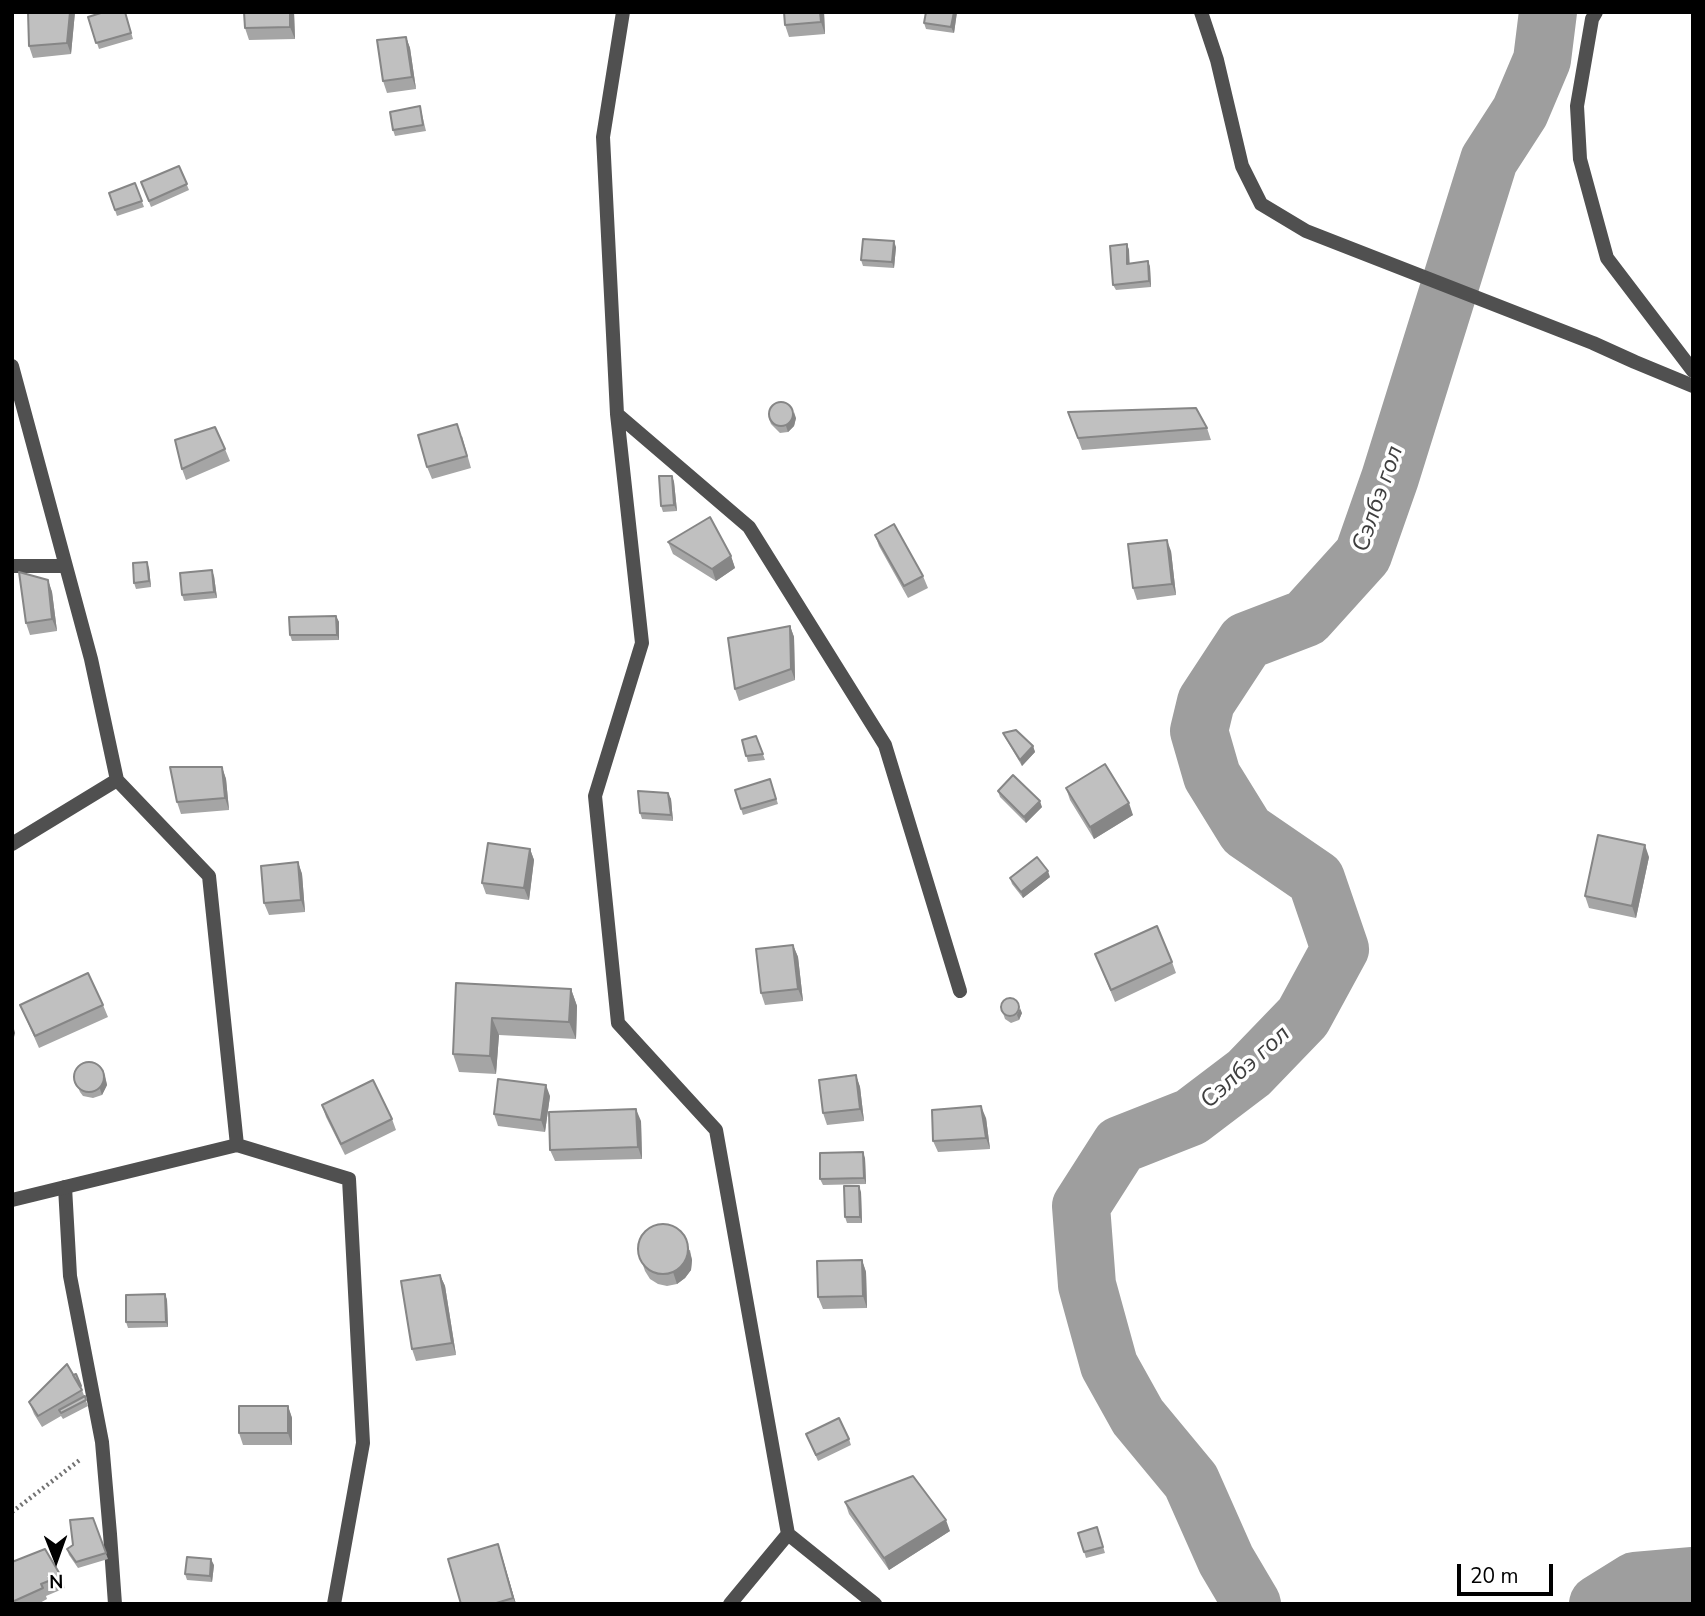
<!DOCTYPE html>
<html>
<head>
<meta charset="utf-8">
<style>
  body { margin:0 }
  #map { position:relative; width:1705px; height:1616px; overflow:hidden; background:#fff; font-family:"Nunito Sans",sans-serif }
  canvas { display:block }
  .frame { position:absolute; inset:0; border:14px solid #000; pointer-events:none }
  .north { position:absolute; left:21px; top:1525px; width:70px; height:70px; -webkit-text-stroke:5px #fff; paint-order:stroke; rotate:179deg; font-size:19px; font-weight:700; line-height:28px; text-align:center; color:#000 }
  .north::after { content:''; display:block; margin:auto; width:24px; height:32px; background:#000; clip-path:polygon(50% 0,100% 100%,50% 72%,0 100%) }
  .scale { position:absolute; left:1457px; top:1564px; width:96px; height:32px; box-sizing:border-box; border:4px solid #000; border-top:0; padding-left:9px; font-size:21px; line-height:24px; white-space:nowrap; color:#000; -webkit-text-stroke:5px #fff; paint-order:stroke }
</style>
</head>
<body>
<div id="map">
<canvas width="1705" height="1616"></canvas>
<div class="frame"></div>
<div class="north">N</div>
<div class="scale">20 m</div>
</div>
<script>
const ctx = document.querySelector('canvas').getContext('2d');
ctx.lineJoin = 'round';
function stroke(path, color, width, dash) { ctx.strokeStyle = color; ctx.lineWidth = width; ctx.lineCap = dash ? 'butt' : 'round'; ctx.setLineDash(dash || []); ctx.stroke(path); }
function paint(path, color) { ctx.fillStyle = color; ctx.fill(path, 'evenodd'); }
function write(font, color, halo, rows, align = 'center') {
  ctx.font = font + ' "Nunito Sans",sans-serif'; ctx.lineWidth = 7; ctx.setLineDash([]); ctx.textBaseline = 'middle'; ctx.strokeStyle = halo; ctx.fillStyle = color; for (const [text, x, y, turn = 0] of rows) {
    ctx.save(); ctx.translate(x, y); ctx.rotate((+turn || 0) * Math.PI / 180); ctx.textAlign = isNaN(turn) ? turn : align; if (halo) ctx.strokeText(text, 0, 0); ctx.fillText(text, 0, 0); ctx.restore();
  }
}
const river = new Path2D(`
  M1252,1604l-26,-44 -35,-79 -53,-64 -29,-52 -22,-80 -6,-79 39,-61 71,-28 58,-44 54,-56 37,-68 -24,-70 -70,-48 -34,-55 -13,-45 7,-29 40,-61 60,-23 57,-63 27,-77 99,-318 31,-48 22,-52 6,-48
  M1598,1604l37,-23 58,-5`);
const path = new Path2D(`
  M12,1512l69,-53`);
const lane = new Path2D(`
  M1596,12l-4,7 -15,87 3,53 27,99 86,113
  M65,1187l5,89 32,166 8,92 5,70`);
const street = new Path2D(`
  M623,12l-20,125 14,277 25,229 -47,153 23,227 98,107 72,404 -58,70
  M1201,12l16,48 25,106 19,38 45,27 287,112 42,19 58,24
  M12,366l79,293 26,121 92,96 28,269
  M617,414l132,113 136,218 75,246
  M12,566h54
  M12,844l105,-64
  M12,1200l225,-55 112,34 14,264 -29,161
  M788,1534l87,70`);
const wall = new Path2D(`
  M28,12h47l-4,42 -38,4 -4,-12z
  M125,12l8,27 -34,10 -11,-32z
  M244,12h50l1,27 -46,1 -4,-12z
  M824,12l1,22 -36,3 -4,-12z
  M926,12h31l-3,21 -28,-4 -2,-6z
  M406,37l4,11 6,41 -29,4 -4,-12z
  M420,106l6,25 -31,5 -2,-6z
  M179,166l10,24 -38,17 -10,-25z
  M135,183l9,24 -27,9 -8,-23z
  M1127,244l2,6v14l19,-3 2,6 1,20 -35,3 -3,-5z
  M896,247l-2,21 -31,-2 -2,-6z
  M1068,412l139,16 4,12 -129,10z
  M796,418l-2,8 -6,6 -8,1 -9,-9 -2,-5z
  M462,436l9,32 -39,11 -5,-12z
  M225,449l5,12 -44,19 -4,-11z
  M672,476l2,6 3,29 -14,1 -2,-6z
  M875,535l48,41 5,12 -20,10 -29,-52z
  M668,542l63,14 4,12 -19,13 -43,-27z
  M1171,551l5,44 -39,5 -4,-12z
  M149,568l2,19 -15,2 -2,-6z
  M214,576l3,22 -33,3 -2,-6z
  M48,580l4,12 5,39 -27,4 -4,-12z
  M336,616l3,6v18l-47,1 -2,-6z
  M790,626l4,11 1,43 -56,21 -4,-12z
  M1003,733l30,13 2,6 -13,14 -16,-27z
  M756,736l9,24 -17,2 -6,-22z
  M222,767l4,12 3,31 -48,4 -4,-12z
  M770,779l8,25 -35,11 -2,-6z
  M1066,788l67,27 -39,24 -24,-39z
  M998,791l44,16 -16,16 -26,-26z
  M668,793l3,6 2,22 -31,-2 -2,-6z
  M530,849l4,11 -5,40 -43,-6 -4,-11z
  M1649,857l-13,61 -47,-10 -4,-12z
  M298,862l4,12 3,38 -36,3 -5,-12z
  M1050,877l-27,21 -11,-14 -2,-6z
  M793,945l5,12 5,44 -38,4 -4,-12z
  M1095,954l77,8 4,11 -61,29z
  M456,983l115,6 6,17 -1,33 -77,-4 -3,39 -37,-2 -6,-18z
  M20,1005h83l5,12 -69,31z
  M1001,1007l21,6 -3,7 -8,3 -6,-4z
  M105,1075l2,10 -5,10 -9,3 -10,-2 -3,-4 -6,-14z
  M856,1075l4,12 4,34 -37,4 -4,-12z
  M550,1096l-5,36 -47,-6 -4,-12z
  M322,1105l70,14 4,11 -51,25 -19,-38z
  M986,1118l4,31 -52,3 -5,-11z
  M641,1121l1,38 -87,2 -5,-11z
  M865,1158l1,26 -43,1 -3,-6z
  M861,1192l1,31h-15l-2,-6z
  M690,1250l2,10 -1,10 -6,8 -8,6 -10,2 -9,-2 -8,-5 -5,-8 -4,-12z
  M862,1260l4,12 1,36 -44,1 -5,-12z
  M440,1275l5,11 11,69 -40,6 -4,-12z
  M165,1294l2,6 1,27 -40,1 -2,-6z
  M76,1374l12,32 -25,13 -2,-3 -19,11 -8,-13 -5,-12z
  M288,1406l4,12v27h-49l-4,-12z
  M806,1434l43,5 2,6 -33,16z
  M845,1502l105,29 -61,39 -40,-56z
  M93,1518l15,41 -30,9 -9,-13 -2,-6 6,-4z
  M1097,1527l8,26 -19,5 -8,-25z
  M498,1544l18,60h-55z
  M12,1562l49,14 4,12 -19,8 1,3 -9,5h-26z
  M214,1565l-2,17 -25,-2 -2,-6z`);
const shadedWall = new Path2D(`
  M70,12h5l-4,42 -4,-11z
  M290,12h4l1,27 -5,-12z
  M820,12h4l1,22 -4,-12z
  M954,12h3l-3,21 -3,-6z
  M406,37l4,11 6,41 -4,-12z
  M894,241l2,6 -2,21 -2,-6z
  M1127,244l2,6 1,20 -3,-6z
  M1148,261l2,6 1,20 -2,-6z
  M794,412l2,6 -2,8 -6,6 -2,-6z
  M672,476l2,6 3,29 -3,-6z
  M1167,540l4,11 5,44 -4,-11z
  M731,556l4,12 -19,13 -4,-12z
  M147,562l2,6 2,19 -2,-6z
  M212,570l2,6 3,22 -3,-6z
  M48,580l4,12 5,39 -5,-12z
  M336,616l3,6v18l-2,-5z
  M790,626l4,11 1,43 -4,-11z
  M1033,746l2,6 -13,14 -2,-6z
  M222,767l4,12 3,31 -4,-12z
  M668,793l3,6 2,22 -2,-6z
  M1040,801l2,6 -16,16 -2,-6z
  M1129,803l4,12 -39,24 -4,-12z
  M1645,845l4,12 -13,61 -4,-12z
  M530,849l4,11 -5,40 -5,-12z
  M298,862l4,12 3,38 -4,-12z
  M1048,871l2,6 -27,21 -2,-6z
  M793,945l5,12 5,44 -5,-12z
  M571,989l6,17 -1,33 -7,-17z
  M1020,1008l2,5 -3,7 -2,-5z
  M492,1018l7,17 -3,39 -6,-18z
  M12,1021l3,12 -1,4 -2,2z
  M103,1069l4,16 -5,10 -2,-6z
  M856,1075l4,12 4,34 -4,-12z
  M546,1085l4,11 -5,36 -4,-12z
  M981,1106l5,12 4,31 -4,-11z
  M636,1109l5,12 1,38 -4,-12z
  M863,1152l2,6 1,26 -2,-6z
  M859,1186l2,6 1,31 -2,-6z
  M686,1238l6,22 -1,10 -6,8 -8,6 -4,-12z
  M862,1260l4,12 1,36 -4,-12z
  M440,1275l5,11 11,69 -4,-12z
  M165,1294l2,6 1,27 -2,-5z
  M288,1406l4,12v27l-4,-12z
  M946,1520l4,11 -61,39 -5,-12z
  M498,1544l4,12 14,48 -3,-6z
  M211,1559l3,6 -2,17 -2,-6z`);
const building = new Path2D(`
  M28,12h42l-3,31 -38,3z
  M104,12h21l6,21 -35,10 -8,-26z
  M244,12h46v15l-45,1z
  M784,12h36l1,10 -36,3z
  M926,12h28l-3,15 -27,-4z
  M406,37l6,40 -29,4 -6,-41z
  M420,106l3,19 -30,5 -3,-18z
  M179,166l8,18 -38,17 -8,-19z
  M135,183l7,18 -27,9 -6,-17z
  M863,239l31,2 -2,21 -31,-2z
  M1127,244v20l21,-3 1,20 -36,4 -3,-39z
  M769 414a12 12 0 1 1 24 0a12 12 0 1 1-24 0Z
  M1196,408l11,20 -129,10 -10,-26z
  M457,424l10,32 -40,11 -9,-32z
  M215,427l10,22 -43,20 -7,-29z
  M659,476h13l2,29 -13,1z
  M710,517l21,39 -19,13 -44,-27z
  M894,524l29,52 -19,10 -29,-51z
  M1167,540l5,44 -39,4 -5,-44z
  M147,562l2,19 -15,2 -1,-20z
  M212,570l2,22 -32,3 -2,-22z
  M19,572l29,8 4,39 -26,4z
  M336,616l1,19h-47l-1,-18z
  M790,626l1,43 -56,20 -7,-51z
  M1016,730l17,16 -13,14 -17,-27z
  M756,736l7,18 -17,2 -4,-16z
  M1105,764l24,39 -39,24 -24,-39z
  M170,767h52l3,31 -48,4z
  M1013,775l27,26 -16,16 -26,-26z
  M770,779l6,20 -35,10 -6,-19z
  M638,791l30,2 3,22 -31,-2z
  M1598,835l47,10 -13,61 -47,-10z
  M488,843l42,6 -6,39 -42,-5z
  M1037,857l11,14 -27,21 -11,-14z
  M298,862l3,38 -37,3 -3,-37z
  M1157,926l15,36 -61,28 -16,-36z
  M793,945l5,44 -37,4 -5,-44z
  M88,973l15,32 -68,31 -15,-31z
  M456,983l115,6 -2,33 -77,-4 -2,38 -37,-2z
  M1001 1007a9 9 0 1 1 18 0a9 9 0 1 1-18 0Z
  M74 1077a15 15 0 1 1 30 0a15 15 0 1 1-30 0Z
  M856,1075l4,34 -37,4 -4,-33z
  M498,1079l48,6 -5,35 -47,-6z
  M373,1080l19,39 -51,25 -19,-39z
  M981,1106l5,32 -53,3 -1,-31z
  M636,1109l2,38 -88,3 -1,-38z
  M863,1152l1,26 -44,1v-26z
  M844,1186h15l1,31h-15z
  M638 1249a25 25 0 1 1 50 0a25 25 0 1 1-50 0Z
  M862,1260l1,36 -45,1 -1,-36z
  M440,1275l12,68 -40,6 -11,-68z
  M165,1294l1,28h-40v-27z
  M67,1364l15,26 -44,26 -9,-14z
  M76,1374l5,12 -1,1 -7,-12z
  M85,1396l1,4 -25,13 -2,-3z
  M239,1406h49v27h-49z
  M839,1418l10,21 -33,16 -10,-21z
  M913,1476l33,44 -62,38 -39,-56z
  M93,1518l13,35 -30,9 -9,-13 6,-4 -3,-25z
  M1097,1527l6,20 -19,5 -6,-19z
  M498,1544l15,54 -20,6h-32l-13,-45z
  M45,1549l16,27 -20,8 2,4 -31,14v-40z
  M187,1557l24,2 -1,17 -25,-2z`);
const waterNames = [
  ["Сэлбэ гол",1379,499,-71],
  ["Сэлбэ гол",1246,1068,-42]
];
stroke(river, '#9e9e9e', 58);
stroke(path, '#727272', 4.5, [2, 3.5]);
stroke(lane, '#505050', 14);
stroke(street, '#505050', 14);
paint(wall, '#a5a5a5');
paint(shadedWall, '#868686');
paint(building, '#c0c0c0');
stroke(building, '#868686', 2);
write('italic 24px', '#3f3f3f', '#fff', waterNames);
</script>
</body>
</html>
